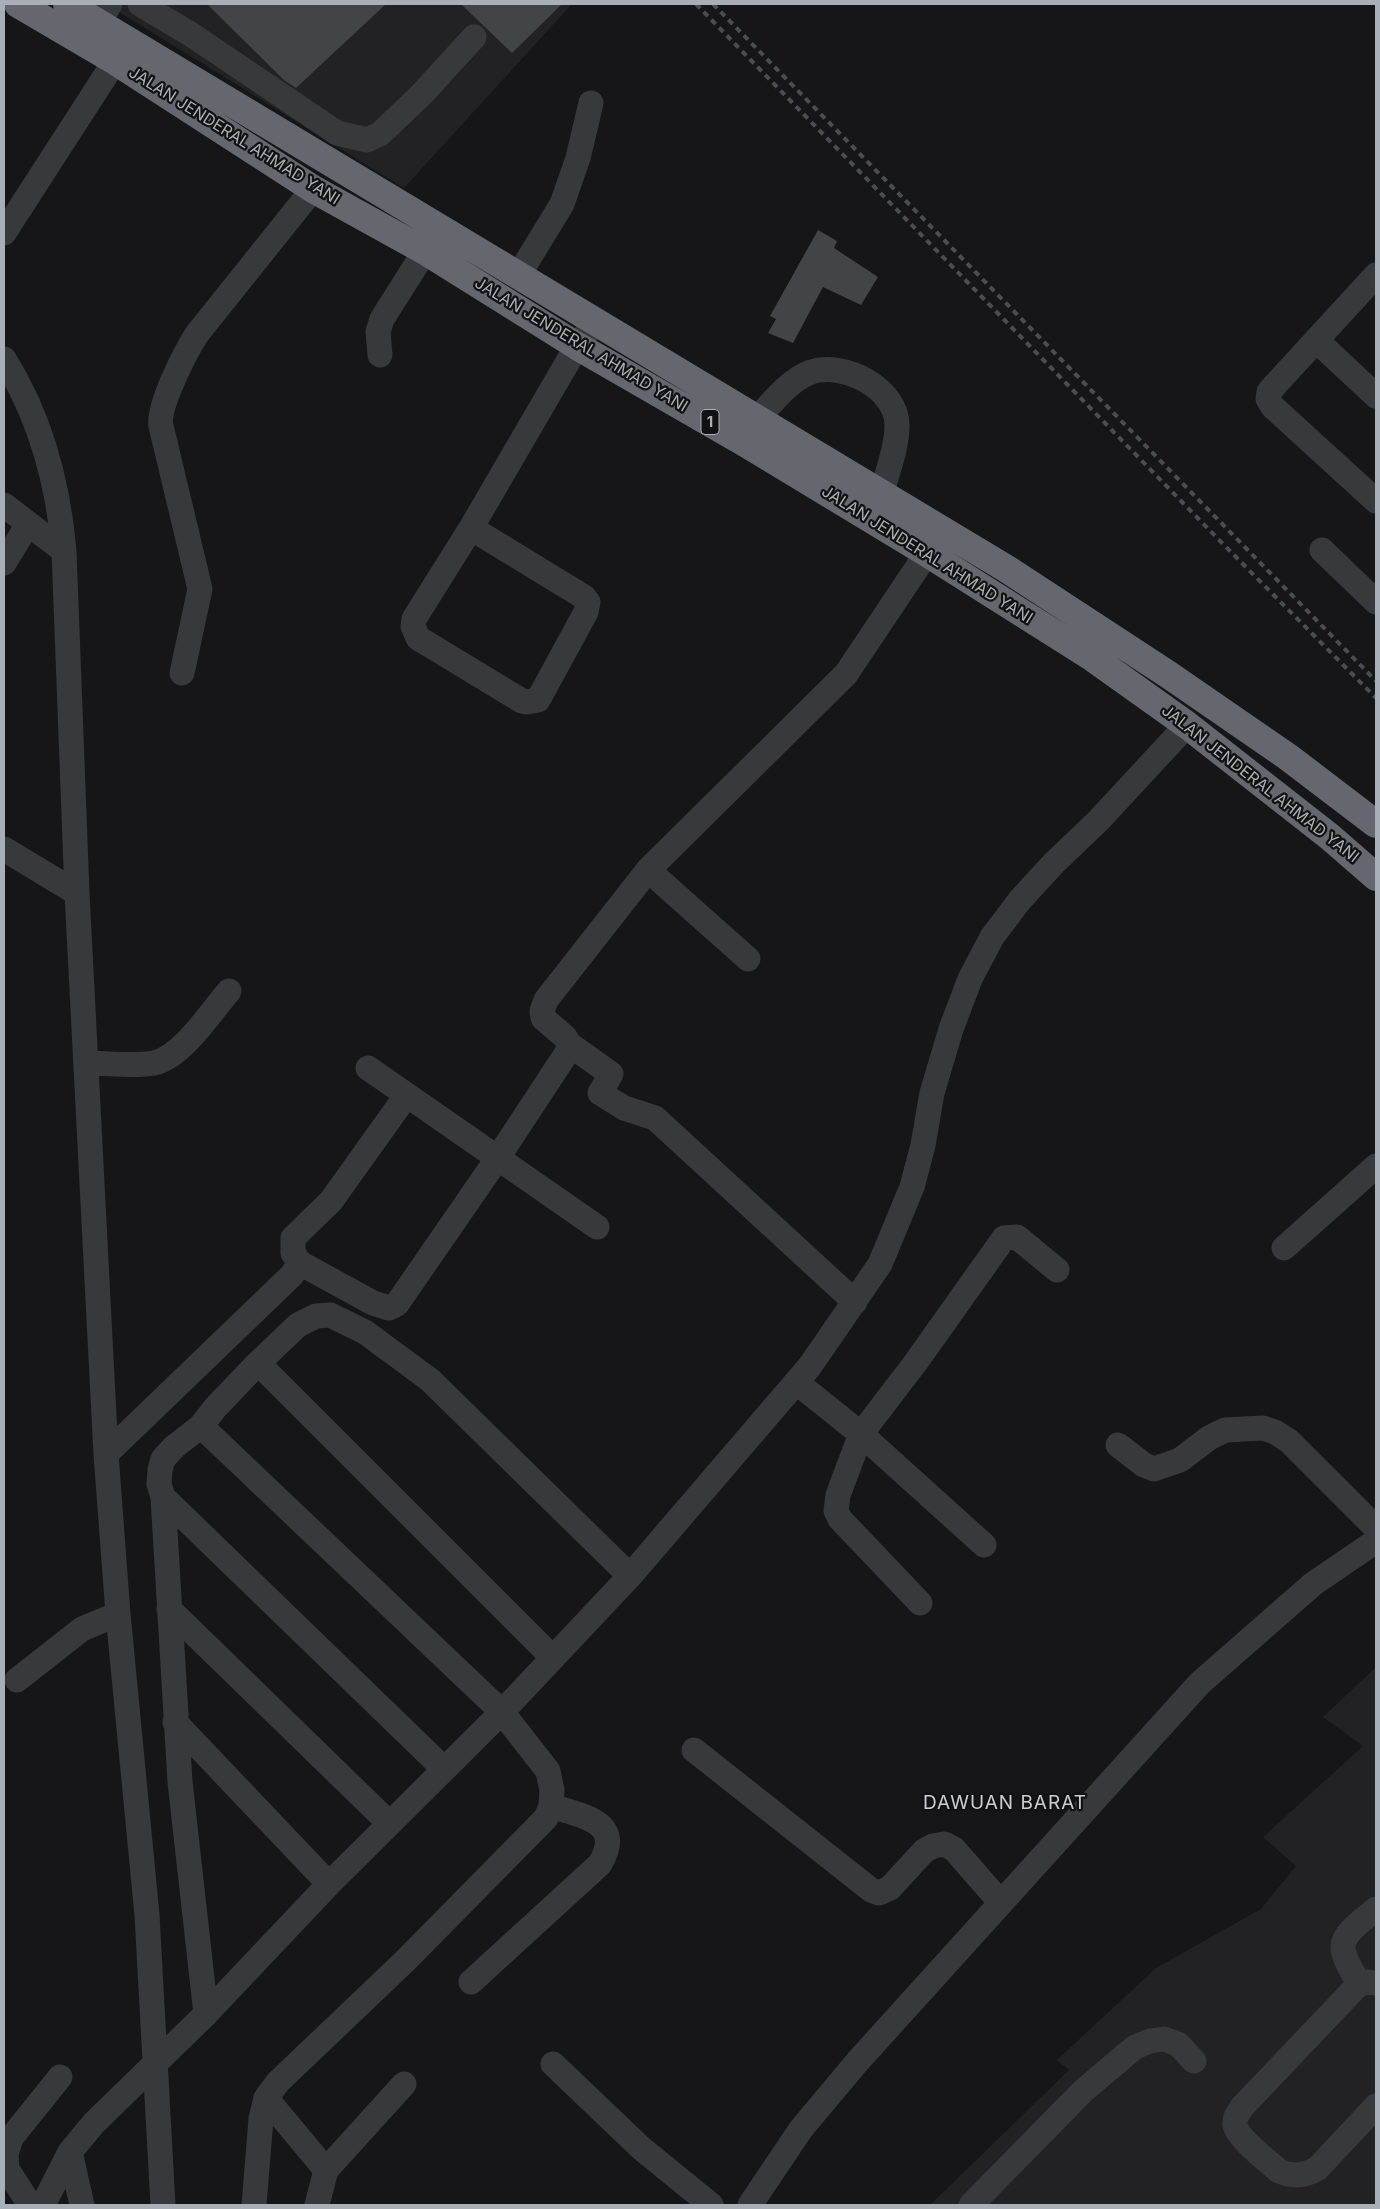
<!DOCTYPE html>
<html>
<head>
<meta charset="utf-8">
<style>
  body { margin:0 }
  #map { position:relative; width:1380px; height:2209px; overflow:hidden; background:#161618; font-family:Inter,sans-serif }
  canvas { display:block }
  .frame { position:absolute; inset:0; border:5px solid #a9afb7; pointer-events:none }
</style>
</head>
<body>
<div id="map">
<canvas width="1380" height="2209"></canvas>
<div class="frame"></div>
</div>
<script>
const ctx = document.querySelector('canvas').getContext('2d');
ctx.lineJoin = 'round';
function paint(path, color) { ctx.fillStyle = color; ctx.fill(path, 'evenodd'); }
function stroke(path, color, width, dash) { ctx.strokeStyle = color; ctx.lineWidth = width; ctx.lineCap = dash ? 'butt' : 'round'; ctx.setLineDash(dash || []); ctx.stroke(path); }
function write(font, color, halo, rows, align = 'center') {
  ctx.font = font + ' Inter,sans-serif'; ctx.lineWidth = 4.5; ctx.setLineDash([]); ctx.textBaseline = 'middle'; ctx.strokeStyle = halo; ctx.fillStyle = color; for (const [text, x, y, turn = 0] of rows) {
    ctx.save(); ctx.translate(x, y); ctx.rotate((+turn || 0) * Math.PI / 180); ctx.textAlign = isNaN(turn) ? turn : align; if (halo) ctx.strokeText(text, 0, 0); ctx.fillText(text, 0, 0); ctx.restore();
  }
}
const built = new Path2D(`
  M106,4h466l-168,184z
  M1376,1667v538h-446l139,-135 -12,-10 99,-92 105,-59 35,-43 -33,-29 100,-91 -40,-29z`);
const building = new Path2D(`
  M207,4h179l-90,84 -12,-8z
  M461,4h101l-50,49z
  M818,230l19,11 -3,7 44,29 -17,28 -38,-18 -30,56 -25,-10 8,-14 -6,-3z`);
const minor = new Path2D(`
  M140,4l52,31 145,98 30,7 13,-6 42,-40 52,-57
  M88,40l22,-36
  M4,233l111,-172
  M1376,275l-101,110 -6,7 -1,7 5,8 103,94
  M518,276l44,-72 16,-46 13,-55
  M1316,340l60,56
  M380,355l-2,-23 4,-13 43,-68
  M4,359c37,59 54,123 60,192l13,342 29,561 12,160 29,301 16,290
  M756,420c16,-17 33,-40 55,-48 33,-11 87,17 86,54 0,22 -10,46 -15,67
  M4,505l60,46
  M471,528l113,69 4,5 -2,10 -48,88 -11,2 -5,-1 -104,-63 -5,-12 1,-7 57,-91 106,-182 18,-24
  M1322,550l54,52
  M4,563l24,-39
  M182,673l18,-84 -39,-163c-4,-19 25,-75 36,-92l116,-145
  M4,849l73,44
  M648,870l100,89
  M87,1063c21,0 46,4 67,0 28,-6 56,-50 75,-72
  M368,1068l229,159
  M1284,1248l92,-82
  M300,1263l73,40 16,5 8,-4 100,-145 71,-108 1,-7
  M855,1302l-200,-184 -31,-10 -24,-15 11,-19 -42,-30 -4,-7 -22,-19 -1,-7 4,-11 102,-130 198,-196 81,-121
  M258,1363l295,295
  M796,1382l65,52 123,111
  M201,1426l301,286 46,59 4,19 -1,16 -5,12 -141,143 -127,121 -12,16 -5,21 -7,86
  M1118,1445l26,20 10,4 26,-9 29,-22 16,-8 38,-2 12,4 14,9 87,87
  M106,1454l186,-179 8,-12 -7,-10v-15l38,-37 75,-105
  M163,1497l281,272
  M920,1603l-80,-84 -4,-8 2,-16 23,-61 55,-72 88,-124 13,-1 40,33
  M169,1609l220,214
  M17,1680l65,-51 36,-15
  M175,1722l154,162
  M694,1750l177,140 8,3 11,-5 34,-37 9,-5 11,-2 10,5 47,54
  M471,1982l129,-118c25,-43 -18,-48 -49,-58
  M1376,1983l-8,-1 -9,2 -117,123c-4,6 -8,11 -7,18 3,14 33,36 44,46 13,6 26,5 39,-3l58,-62
  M1359,1984c-5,-10 -16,-26 -16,-37 0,-15 23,-29 33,-38
  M206,2014l-26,-232 -17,-285 -4,-13 1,-14 3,-11 11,-12 27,-21 14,-18 43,-45 40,-38 18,-9 14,-1 35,17 65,48 200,196
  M553,2064l88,84 70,57
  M266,2098l60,72
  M70,2152l12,53
  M30,2205l-23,-36 -1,-15 5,-16 49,-61
  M43,2205l27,-53 24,-29 112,-109 123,-130 173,-172 128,-136 180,-210 70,-102 32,-77 11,-42 9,-52 19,-64 19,-50 22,-42 28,-37 34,-37 44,-42 89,-96
  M317,2205l9,-35 78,-86
  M750,2205l51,-76 57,-68 342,-378 113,-99 63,-43
  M971,2205l112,-114 52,-44 15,-6 14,-2 14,5 16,17`);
const highway = new Path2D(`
  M18,4l97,57 198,128 112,62 152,95 170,98 180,109 166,105 94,67 143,112 46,40
  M67,4l940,565 162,106 119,82 88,67`);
const rail = new Path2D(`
  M696,4l529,542 151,152
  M713,4l663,677`);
const shields = [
  [710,422,18]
];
const shieldNames = [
  ["1",710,422]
];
const streetNames = [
  ["JALAN JENDERAL AHMAD YANI",234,136,32],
  ["JALAN JENDERAL AHMAD YANI",581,345,31],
  ["JALAN JENDERAL AHMAD YANI",927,555,32],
  ["JALAN JENDERAL AHMAD YANI",1260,784,38]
];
const quarterNames = [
  ["DAWUAN BARAT",1005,1803]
];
paint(built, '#222225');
paint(building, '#434448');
stroke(minor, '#37393d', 25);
stroke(highway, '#64676e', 28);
stroke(rail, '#4a4d52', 4, [6, 5]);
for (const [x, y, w] of shields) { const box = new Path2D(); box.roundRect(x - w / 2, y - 12.5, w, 25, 4); ctx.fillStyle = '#111113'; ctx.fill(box); stroke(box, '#a9afb7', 1); }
write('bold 15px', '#a9afb7', null, shieldNames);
write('16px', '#a9afb7', '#111113', streetNames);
ctx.letterSpacing = '1px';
write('19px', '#cacdd4', '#111113', quarterNames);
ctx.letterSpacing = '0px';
</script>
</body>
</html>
